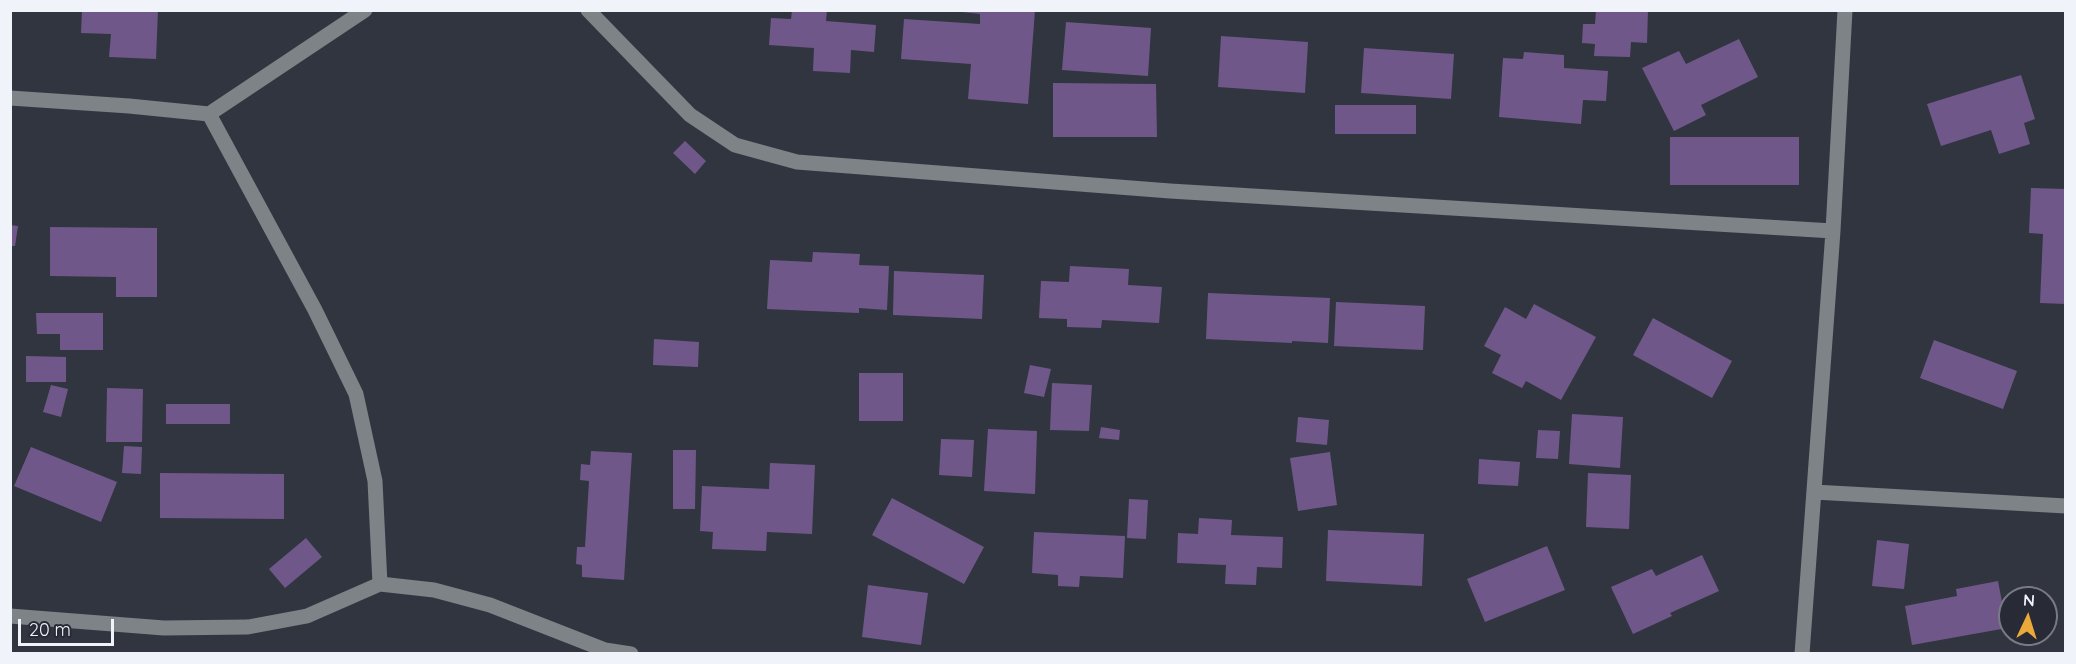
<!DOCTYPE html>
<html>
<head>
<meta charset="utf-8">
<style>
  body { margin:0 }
  #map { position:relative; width:2076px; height:664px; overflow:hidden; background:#313540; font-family:Quicksand,sans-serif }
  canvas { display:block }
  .frame { position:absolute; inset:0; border:12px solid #f1f3fb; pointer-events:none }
  .north { position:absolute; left:1998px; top:586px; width:60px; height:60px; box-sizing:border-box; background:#282b35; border:2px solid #787b84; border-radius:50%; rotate:4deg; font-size:16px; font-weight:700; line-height:24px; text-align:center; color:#f1f3fb }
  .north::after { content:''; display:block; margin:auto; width:21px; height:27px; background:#eba93a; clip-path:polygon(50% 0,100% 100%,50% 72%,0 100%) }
  .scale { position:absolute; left:18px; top:619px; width:96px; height:27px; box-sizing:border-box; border:3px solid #f1f3fb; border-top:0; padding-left:8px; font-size:18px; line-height:21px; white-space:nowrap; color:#f1f3fb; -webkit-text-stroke:4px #282b35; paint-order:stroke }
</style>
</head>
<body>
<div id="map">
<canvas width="2076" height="664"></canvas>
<div class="frame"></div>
<div class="north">N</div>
<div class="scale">20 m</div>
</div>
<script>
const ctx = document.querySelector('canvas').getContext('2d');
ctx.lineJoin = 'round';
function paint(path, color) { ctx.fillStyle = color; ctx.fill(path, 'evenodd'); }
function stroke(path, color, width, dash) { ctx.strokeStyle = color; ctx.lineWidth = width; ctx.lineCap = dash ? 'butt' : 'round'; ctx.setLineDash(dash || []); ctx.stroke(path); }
const building = new Path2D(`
  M82,10h76l-2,49 -47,-2 2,-23 -30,-1z
  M792,10h35l-1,11 50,4 -2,27 -23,-2 -1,23 -37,-2 1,-23 -45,-3 2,-27 20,1z
  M962,10h73l-7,94 -60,-5 3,-35 -70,-5 3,-40 76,5v-10l-18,-2z
  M1596,10h52l-1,33 -16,-1 -1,15 -36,-1 1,-12 -13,-1 1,-19h12z
  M1066,22l85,6 -3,48 -86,-6z
  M1221,36l87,6 -3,51 -87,-6z
  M1739,39l19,38 -57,28 5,10 -32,16 -32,-63 37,-17 7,13z
  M1364,48l90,6 -3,45 -90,-6z
  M1524,52l40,3v13l44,3 -2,30 -23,-1 -2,24 -82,-7 4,-59 20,1z
  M2021,75l14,44 -11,4 6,21 -31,10 -8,-24 -50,16 -14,-42z
  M1053,83l103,1 1,53h-104z
  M1335,105h81v29h-81z
  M1670,137h129v48h-129z
  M685,141l21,20 -11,13 -22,-21z
  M2031,188l35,1v115l-26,-1 3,-69 -14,-1z
  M10,225l8,1 -3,20h-5z
  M50,227l107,1v69h-41v-20l-66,-1z
  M813,252l47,2 -1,11 30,1 -2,44 -28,-2v5l-92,-4 3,-49 42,2z
  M1070,266l59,3 -1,16 34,2 -3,36 -57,-3 -1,8 -34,-1v-8l-28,-1 2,-37 28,1z
  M894,271l90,4 -2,44 -89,-4z
  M1208,293l122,5 -2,45 -36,-2v2l-86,-4z
  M1336,302l89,4 -2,44 -89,-4z
  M1534,304l62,33 -35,63 -35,-19 -4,7 -30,-15 9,-18 -17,-9 21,-39 21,12z
  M36,313h67v37h-43v-16h-23z
  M1653,318l79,43 -20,37 -79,-43z
  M654,339l45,3 -1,25 -45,-2z
  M1934,340l83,31 -14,38 -83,-31z
  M26,356l40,1v25h-40z
  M1030,365l21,4 -7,28 -20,-4z
  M859,373h44v48h-44z
  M1052,383l40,2 -3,46 -39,-1z
  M51,385l17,4 -7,28 -18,-5z
  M107,388l36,1 -1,53h-36z
  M166,404h64v20h-64z
  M1572,414l51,3 -3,51 -51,-4z
  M1298,417l31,3 -2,25 -31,-3z
  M1101,427l19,3 -1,10 -20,-2z
  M988,429l49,2 -2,63 -51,-3z
  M1538,430l22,1 -2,28 -22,-1z
  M941,439l33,1 -2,37 -33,-2z
  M124,446l18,1 -1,27 -19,-1z
  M31,447l86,35 -16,40 -87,-36z
  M673,450h23l-1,59h-22z
  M591,451l41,2 -8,127 -42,-3v-12l-6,-1 1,-17h8l4,-66 -9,-1 1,-16 9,1z
  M1330,452l7,53 -39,6 -8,-53z
  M1479,459l41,3 -2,24 -40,-2z
  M770,463l45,2 -3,69 -45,-2 -1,19 -54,-2 1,-17 -13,-1 2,-45 67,3z
  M160,473l124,1v45l-124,-1z
  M1588,473l43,2 -2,54 -43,-2z
  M892,498l92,49 -20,37 -92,-49z
  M1129,499l19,1 -2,39 -19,-1z
  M1199,518l33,2 -1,15 52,2 -1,31 -25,-1 -1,18 -31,-1 1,-19 -49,-2 1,-30 20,1z
  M1328,530l96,4 -2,52 -96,-5z
  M1034,532l91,4 -2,42 -43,-2 -1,11 -21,-1v-11l-26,-2z
  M306,538l16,19 -37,31 -16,-19z
  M1877,540l32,4 -5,45 -32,-3z
  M1547,546l18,44 -80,32 -18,-43z
  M1702,555l17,36 -49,22 2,3 -39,18 -22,-47 41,-18 4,7z
  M1998,581l9,47 -95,17 -7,-39 52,-10 -1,-7z
  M868,585l60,8 -7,52 -59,-8z`);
const minor = new Path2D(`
  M588,10l102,105 45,30 62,17 373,29 663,40
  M10,98l119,8 80,8 106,196 41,84 19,87 5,103
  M209,114l156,-104
  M1814,492l252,14
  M10,616l154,12 84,-1 59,-11 73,-32 54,6 56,15 115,45 26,4
  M1802,654l31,-423 12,-221`);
paint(building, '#6f5889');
stroke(minor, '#7d8387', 15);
</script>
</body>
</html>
